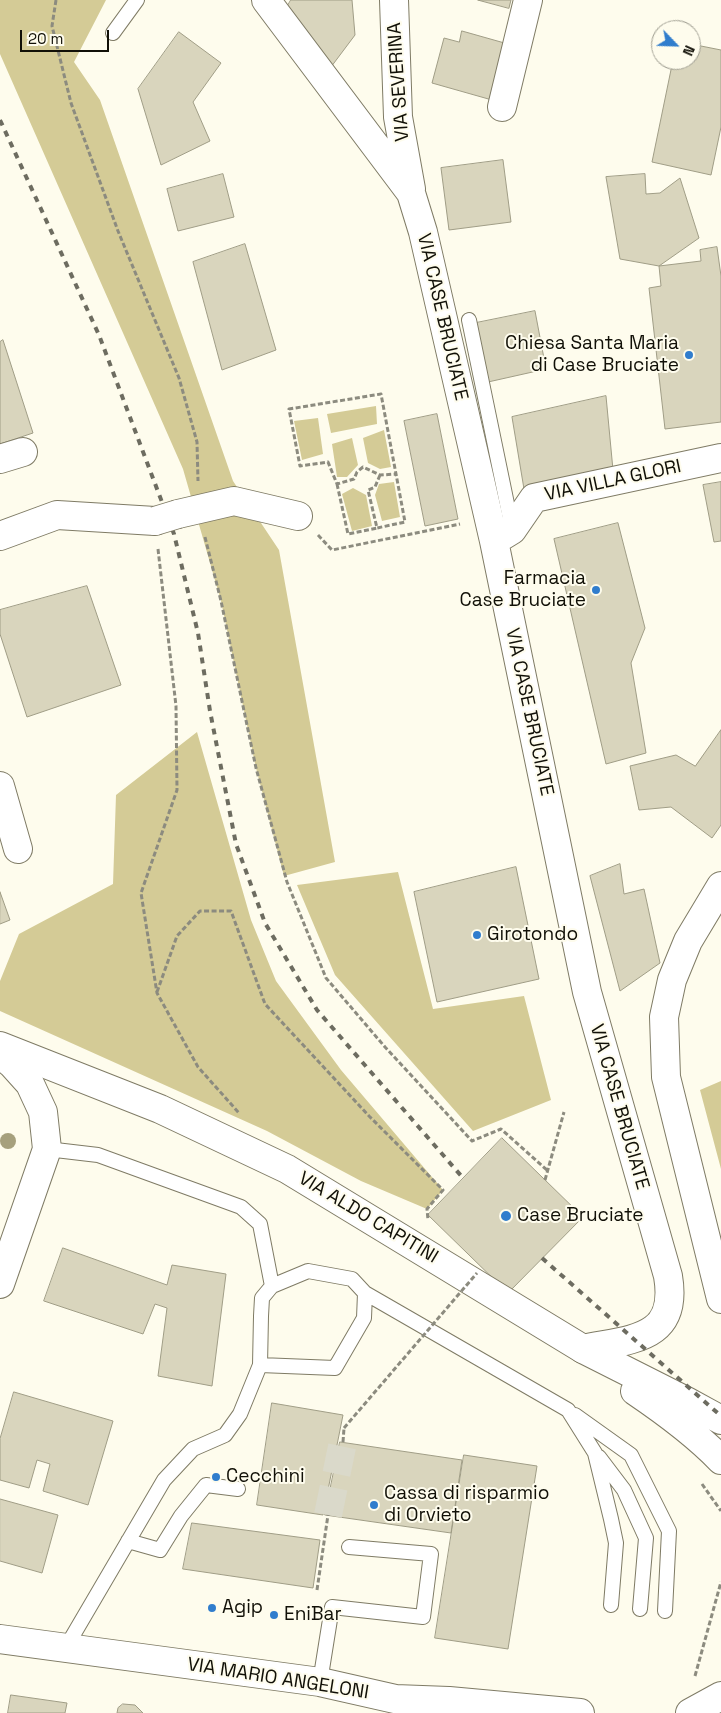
<!DOCTYPE html>
<html>
<head>
<meta charset="utf-8">
<style>
  body { margin:0 }
  #map { position:relative; width:721px; height:1713px; overflow:hidden; background:#fefced; font-family:"Space Grotesk",sans-serif }
  canvas { display:block }
  .north { position:absolute; left:651px; top:20px; width:50px; height:50px; box-sizing:border-box; background:#fefced; border:1px solid #9f9e91; border-radius:50%; rotate:114deg; font-size:14px; font-weight:700; line-height:20px; text-align:center; color:#111007 }
  .north::after { content:''; display:block; margin:auto; width:18px; height:22px; background:#307dcd; clip-path:polygon(50% 0,100% 100%,50% 72%,0 100%) }
  .scale { position:absolute; left:20px; top:30px; width:89px; height:22px; box-sizing:border-box; border:2px solid #111007; border-top:0; padding-left:6px; font-size:15px; line-height:18px; white-space:nowrap; color:#111007; -webkit-text-stroke:4px #fefced; paint-order:stroke }
</style>
</head>
<body>
<div id="map">
<canvas width="721" height="1713"></canvas>
<div class="north">N</div>
<div class="scale">20 m</div>
</div>
<script>
const ctx = document.querySelector('canvas').getContext('2d');
ctx.lineJoin = 'round';
function paint(path, color) { ctx.fillStyle = color; ctx.fill(path, 'evenodd'); }
function stroke(path, color, width, dash) { ctx.strokeStyle = color; ctx.lineWidth = width; ctx.lineCap = dash ? 'butt' : 'round'; ctx.setLineDash(dash || []); ctx.stroke(path); }
function write(font, color, halo, rows, align = 'center') {
  ctx.font = font + ' "Space Grotesk",sans-serif'; ctx.lineWidth = 4; ctx.setLineDash([]); ctx.textBaseline = 'middle'; ctx.strokeStyle = halo; ctx.fillStyle = color; for (const [text, x, y, turn = 0] of rows) {
    ctx.save(); ctx.translate(x, y); ctx.rotate((+turn || 0) * Math.PI / 180); ctx.textAlign = isNaN(turn) ? turn : align; if (halo) ctx.strokeText(text, 0, 0); ctx.fillText(text, 0, 0); ctx.restore();
  }
}
const green = new Path2D(`
  M0,0h106l-32,62 26,38 133,381 46,69 56,312 -51,14 -28,-108 -35,-167 -38,-132 -183,-415z
  M376,406l1,18 -46,9 -4,-19z
  M318,418l5,36 -21,6 -8,-39z
  M384,430l7,37 -11,2 -12,-6 -5,-25z
  M352,438l6,27 -11,12h-10l-5,-33z
  M394,482l6,35 -18,4 -7,-26 4,-11z
  M353,488l13,7 6,31 -20,5 -10,-37z
  M197,732l54,188 25,61 65,89 102,120 -16,19 -66,-28 -94,-50 -267,-120v-30l19,-47 94,-50 3,-89z
  M398,872l35,137 91,-13 27,104 -78,31 -138,-156 -38,-90z
  M721,1081v88l-21,-79z`);
const building = new Path2D(`
  M291,0h61l3,35 -27,36 -46,-55z
  M478,0h33l-2,8z
  M462,31l46,13 -16,56 -60,-17 12,-45 15,4z
  M179,32l42,31 -28,39 17,39 -49,24 -23,-76z
  M691,44l30,6v77l-10,48 -59,-13 21,-102h18z
  M503,160l8,62 -62,8 -8,-62z
  M223,174l11,43 -56,14 -11,-42z
  M645,174l1,20 14,-1 20,-15 19,60 -40,28 -39,-7 -14,-82z
  M245,244l31,106 -54,20 -29,-108z
  M717,247l4,29v146l-56,7 -16,-141 12,-2 -2,-20 42,-5 -1,-11z
  M535,311l11,58 -58,13 -12,-59z
  M3,340l30,93 -33,11v-102z
  M606,396l7,74 -89,19 -12,-72z
  M437,414l21,105 -33,7 -21,-105z
  M721,482v59l-7,1 -11,-57z
  M618,523l27,105 -14,35 15,90 -40,11 -52,-225z
  M87,586l34,99 -94,32 -27,-83v-24z
  M721,730v95l-9,13 -41,-31 -32,3 -9,-44 46,-11 19,11z
  M620,864l4,30 20,-5 16,74 -40,28 -30,-115z
  M516,867l23,112 -102,23 -23,-110z
  M0,892l10,28 -10,4z
  M502,1138l81,79 -75,76 -80,-78z
  M63,1248l104,37 5,-20 54,9 -14,112 -54,-10 9,-68 -12,-4 -12,30 -99,-33z
  M14,1392l99,29 -25,84 -45,-14 7,-27 -13,-4 -8,28 -29,-8v-41z
  M272,1403l71,12 -20,100 -66,-10z
  M340,1442l122,18 -11,73 -126,-18z
  M464,1455l73,11 -29,183 -73,-11z
  M0,1499l58,16 -16,58 -42,-12z
  M192,1523l128,17 -7,48 -130,-19z
  M11,1695l56,8 -2,10h-57z
  M123,1704l12,1 8,8h-26l1,-5z`);
const streetTunnel = new Path2D(`
  M328,1515l15,-73`);
const path = new Path2D(`
  M56,0l-4,26 19,77 47,128 61,147 18,64 1,39
  M380,475l-5,12 -7,3 9,38 28,-6 -24,-128 -92,15 11,57 28,-4 9,22 17,-5 3,-7 6,-5 17,8 17,-1
  M337,484l11,50 29,-6
  M318,535l14,15 128,-26
  M205,537l16,64 35,167 31,114 39,96 59,69 87,94 29,-12 47,42
  M158,549l18,157 1,84 -36,103 16,100 41,74 41,46
  M157,992l20,-56 23,-25h31l34,93 104,112 74,74 -16,19 1,11
  M545,1180l19,-68
  M343,1442l1,-14
  M702,1484l19,27
  M317,1590l11,-75
  M695,1676l26,-94`);
const lane = new Path2D(`
  M113,33l24,-33
  M469,320l43,208
  M47,1149l51,6 143,52 19,17 12,62
  M260,1365l75,3 29,-50 1,-25
  M575,1415l56,40 38,76 -4,80
  M599,1457l25,33 22,48 -6,71
  M128,1541l32,9 21,-34 25,-31 32,4
  M65,1649l99,-169 29,-31 32,-14 15,-21 20,-49 1,-49 1,-18 10,-12 36,-15 44,8 13,14 203,117 27,43 16,66 5,24 -5,62
  M320,1682l12,-75 91,10 8,-63 -82,-7`);
const street = new Path2D(`
  M266,0l145,193 12,39 71,309 93,451 81,284c11,65 -38,63 -85,73
  M394,0l4,117 13,72
  M502,107l26,-107
  M0,459l23,-7
  M178,514l56,-13 64,15
  M0,536l57,-21 98,6
  M494,541l18,-11 22,-32 187,-40
  M0,786l18,63
  M721,886l-33,55 -16,39 -8,37 2,60 55,222
  M0,1054l12,10 18,20 13,28 4,37 -47,135`);
const secondary = new Path2D(`
  M0,1046l160,63 127,60 296,180 105,53 33,18
  M635,1391c31,21 60,42 86,69
  M0,1639l320,43 75,17 54,2 131,12
  M690,1713l31,-17`);
const rail = new Path2D(`
  M0,120l99,215 75,199 24,99 12,78 26,133 29,79 52,87 146,168
  M542,1258l179,158`);
const pathBridge = new Path2D(`
  M344,1428l133,-155`);
const streetBridge = new Path2D(`
  M155,521l23,-7`);
const trees = [
  [8,1141]
];
const markers = [
  [689,355,5,"#307dcd"],
  [596,590,5,"#307dcd"],
  [477,935,5,"#307dcd"],
  [506,1216,6,"#307dcd"],
  [216,1477,5,"#307dcd"],
  [374,1505,5,"#307dcd"],
  [212,1608,5,"#307dcd"],
  [274,1615,5,"#307dcd"]
];
const streetNames = [
  ["VIA SEVERINA",399,82,-94],
  ["VIA CASE BRUCIATE",442,317,77],
  ["VIA VILLA GLORI",613,481,-12],
  ["VIA CASE BRUCIATE",529,712,78],
  ["VIA CASE BRUCIATE",619,1107,74],
  ["VIA ALDO CAPITINI",368,1218,31],
  ["VIA MARIO ANGELONI",278,1679,9]
];
const poiNames = [
  ["Chiesa Santa Maria",679,344,"right"],
  ["di Case Bruciate",679,366,"right"],
  ["Farmacia",586,579,"right"],
  ["Case Bruciate",586,601,"right"],
  ["Girotondo",487,935],
  ["Case Bruciate",517,1216],
  ["Cecchini",226,1477],
  ["Cassa di risparmio",384,1494],
  ["di Orvieto",384,1516],
  ["Agip",222,1608],
  ["EniBar",284,1615]
];
paint(green, '#d4cb96');
paint(building, '#d9d5bd');
stroke(building, '#a09d86', 1);
stroke(streetTunnel, '#dad9ca', 28, [28, 14]);
stroke(lane, '#7f7b65', 16);
stroke(street, '#7f7b65', 30);
stroke(secondary, '#7f7b65', 30);
stroke(path, '#8c8b7f', 3, [5, 2.5]);
stroke(lane, '#fff', 14);
stroke(street, '#fff', 28);
stroke(secondary, '#fff', 28);
stroke(rail, '#6d6c60', 4, [6, 6]);
stroke(streetBridge, '#7f7b65', 30, []);
stroke(pathBridge, '#8c8b7f', 3, [5, 2.5]);
stroke(streetBridge, '#fff', 28);
ctx.fillStyle = '#a6a07d';
for (const [x, y] of trees) { ctx.beginPath(); ctx.arc(x, y, 8, 0, 2 * Math.PI); ctx.fill(); }
for (const [x, y, r, color] of markers) { const dot = new Path2D(); dot.arc(x, y, r, 0, 2 * Math.PI); ctx.fillStyle = color; ctx.fill(dot); stroke(dot, '#fefced', 2); }
write('19px', '#111007', '#fefced', streetNames);
write('19px', '#111007', '#fefced', poiNames, 'left');
</script>
</body>
</html>
